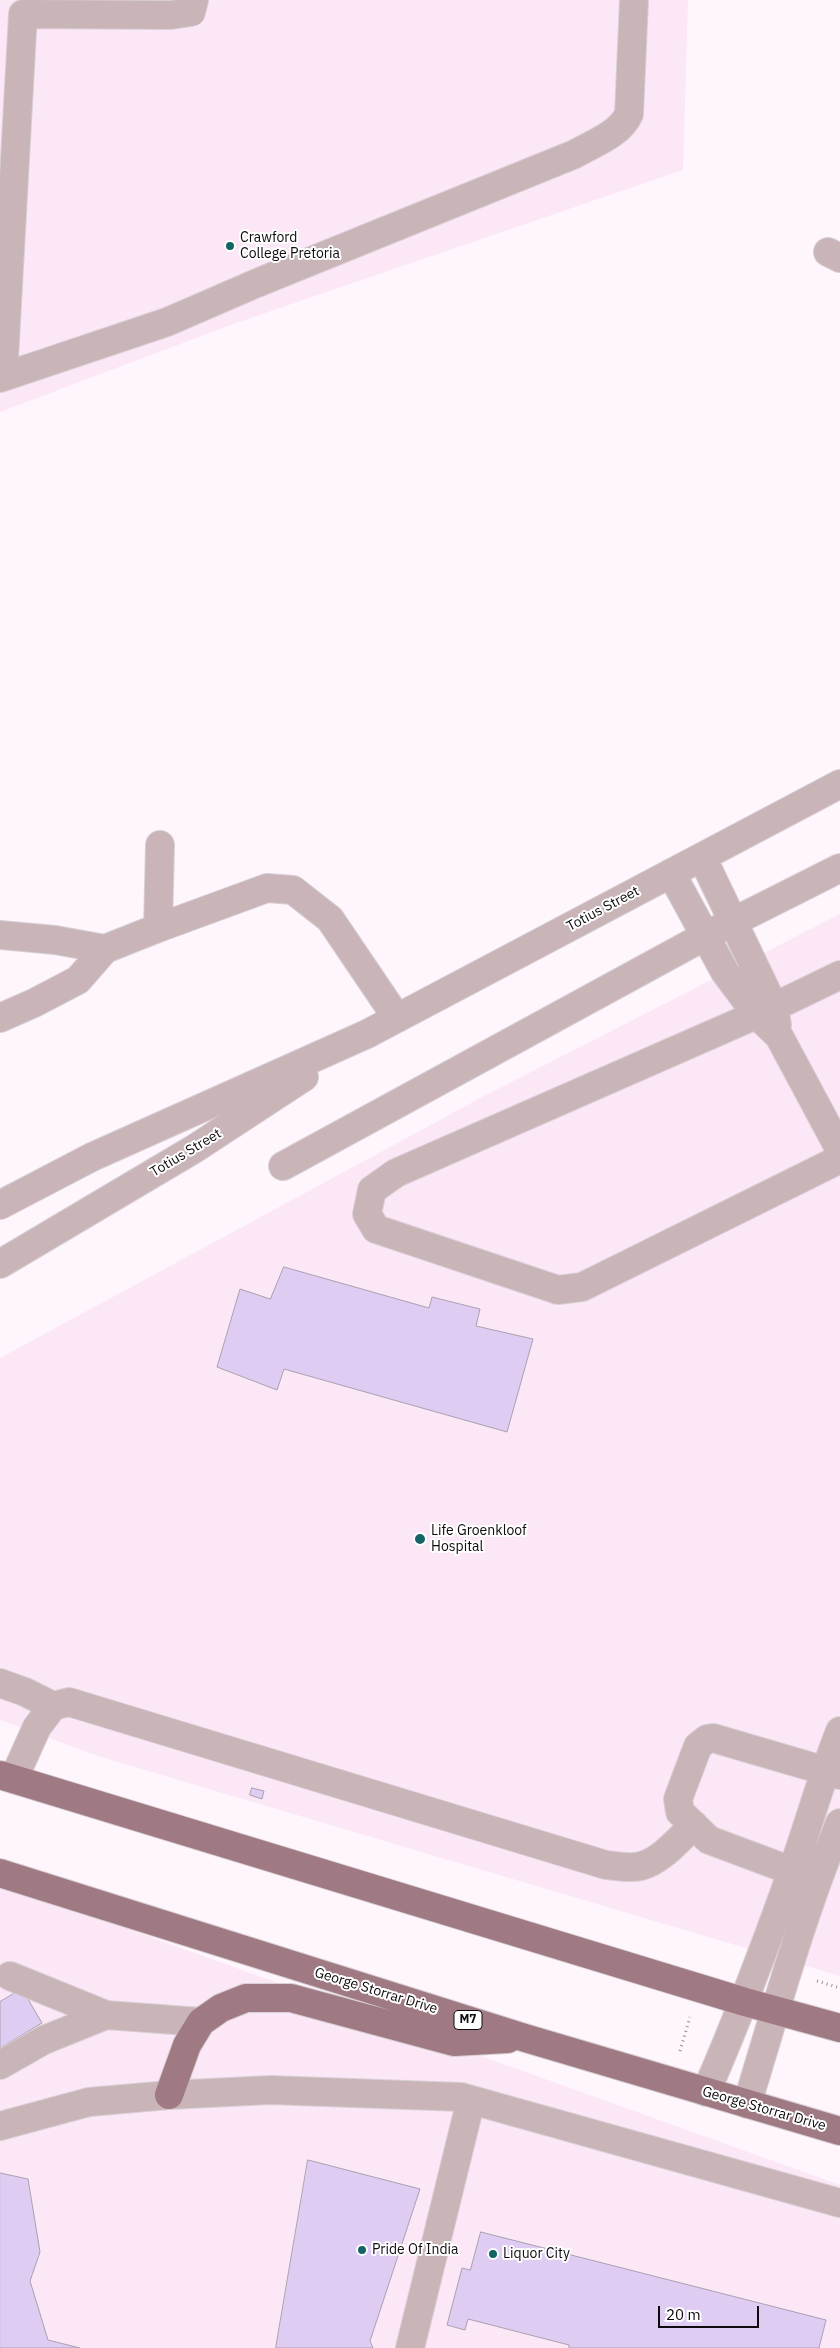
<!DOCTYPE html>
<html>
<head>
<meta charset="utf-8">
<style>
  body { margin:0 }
  #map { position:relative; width:840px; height:2348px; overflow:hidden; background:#fef6fc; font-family:"IBM Plex Sans",sans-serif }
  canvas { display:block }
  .scale { position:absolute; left:658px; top:2306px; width:101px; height:22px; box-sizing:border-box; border:2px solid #0e0a0d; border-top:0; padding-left:6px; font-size:15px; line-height:18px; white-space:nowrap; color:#0e0a0d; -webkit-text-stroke:4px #fff; paint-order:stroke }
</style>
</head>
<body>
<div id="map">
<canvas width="840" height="2348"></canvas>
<div class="scale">20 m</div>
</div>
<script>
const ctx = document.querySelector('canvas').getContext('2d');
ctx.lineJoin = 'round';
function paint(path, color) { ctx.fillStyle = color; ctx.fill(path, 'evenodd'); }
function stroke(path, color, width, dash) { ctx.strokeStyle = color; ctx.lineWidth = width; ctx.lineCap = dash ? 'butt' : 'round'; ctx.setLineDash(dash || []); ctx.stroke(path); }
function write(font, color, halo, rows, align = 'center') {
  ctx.font = font + ' "IBM Plex Sans",sans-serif'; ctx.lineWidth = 4; ctx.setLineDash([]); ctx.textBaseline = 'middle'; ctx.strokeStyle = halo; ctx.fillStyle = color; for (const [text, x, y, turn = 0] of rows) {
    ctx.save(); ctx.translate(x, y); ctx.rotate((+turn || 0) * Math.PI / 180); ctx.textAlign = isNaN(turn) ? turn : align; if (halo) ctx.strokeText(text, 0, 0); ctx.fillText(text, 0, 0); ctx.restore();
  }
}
const built = new Path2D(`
  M0,0h688l-5,170 -447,153 -236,89z
  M840,914v1062l-739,-219 -101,-37v-362l486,-263z
  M0,1883l840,302v163h-840z`);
const building = new Path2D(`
  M284,1267l145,41 3,-11 48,12 -4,17 57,13 -26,93 -223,-63 -7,21 -60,-23 23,-78 30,10z
  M252,1788l12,3 -2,8 -12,-4z
  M22,1989l20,34 -42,25v-46z
  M308,2160l112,29 -50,152 3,7h-97z
  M0,2173l28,6 12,73 -10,29 18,59 32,8h-80z
  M481,2232l345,88 -7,28h-250v-3l-101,-26 -3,11 -18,-5 15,-57 8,2z`);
const path = new Path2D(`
  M817,1981l23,7
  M680,2051l10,-34`);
const minor = new Path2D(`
  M828,252l12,6
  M3,377l20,-363 148,1 20,-3 3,-12
  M0,378l167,-56 90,-39 318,-129c19,-11 45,-20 54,-40l5,-114
  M160,845l-2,83 109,-40 26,2 37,29 67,99
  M702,857l72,150 3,18
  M671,873l54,99 32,43 22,21 61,114
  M0,935l55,5 50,9
  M840,975l-66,32 -378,166 -24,17 -5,24 9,15 182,61 24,-3 258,-128
  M0,1018l34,-15 44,-23 27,-31 53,-21
  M283,1166l422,-230 135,-68
  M0,1205l92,-48 275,-123 473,-250
  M0,1264l194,-115 110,-72
  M0,1683l25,9 28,14
  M14,1778l23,-51 16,-21 16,-4 537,163c11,1 24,4 35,1 20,-5 38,-27 53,-41
  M792,1871l-83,-31 -29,-28 -2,-13 20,-53 9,-7 6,-1 127,37
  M10,1976l96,39 95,7
  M0,2065l44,-25 62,-25
  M706,2092c34,-78 64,-158 92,-238 14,-41 26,-83 42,-123
  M747,2104c29,-94 55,-190 93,-281
  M0,2126l89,-24 80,-7 101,-5 191,7 379,106
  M410,2348l61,-248`);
const major = new Path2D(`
  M0,1775l745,227 95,26
  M0,1873l525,165 315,93
  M169,2095l18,-50 14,-23 20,-14 25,-10h45l163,44 54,-3`);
const markers = [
  [230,246,5,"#156465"],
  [420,1539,6,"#156465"],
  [362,2250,5,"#156465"],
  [493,2254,5,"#156465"]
];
const shields = [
  [468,2020,28]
];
const shieldNames = [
  ["M7",468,2020]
];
const poiNames = [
  ["Crawford",240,238],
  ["College Pretoria",240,254],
  ["Life Groenkloof",431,1531],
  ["Hospital",431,1547],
  ["Pride Of India",372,2250],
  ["Liquor City",503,2254]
];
const streetNames = [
  ["Totius Street",603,909,-28],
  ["Totius Street",186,1153,-31],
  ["George Storrar Drive",376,1991,17],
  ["George Storrar Drive",764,2109,16]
];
paint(built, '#fce7f6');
paint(building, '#dfccf3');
stroke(building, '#a8a2af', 1);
stroke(minor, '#d8d0d6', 30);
stroke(major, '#d8d0d6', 30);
stroke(path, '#938d92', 3, [1, 4]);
stroke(minor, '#c9b4b8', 28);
stroke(major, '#9f7a82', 28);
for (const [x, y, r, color] of markers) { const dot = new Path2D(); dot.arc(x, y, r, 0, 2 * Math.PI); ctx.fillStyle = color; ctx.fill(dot); stroke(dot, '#fff', 2); }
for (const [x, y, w] of shields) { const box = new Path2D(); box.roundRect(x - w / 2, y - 9.5, w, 19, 4); ctx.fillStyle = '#fff'; ctx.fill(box); stroke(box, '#0e0a0d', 1); }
write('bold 12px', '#0e0a0d', null, shieldNames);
write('14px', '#0e0a0d', '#fff', poiNames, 'left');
write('14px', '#0e0a0d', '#fff', streetNames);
</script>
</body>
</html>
